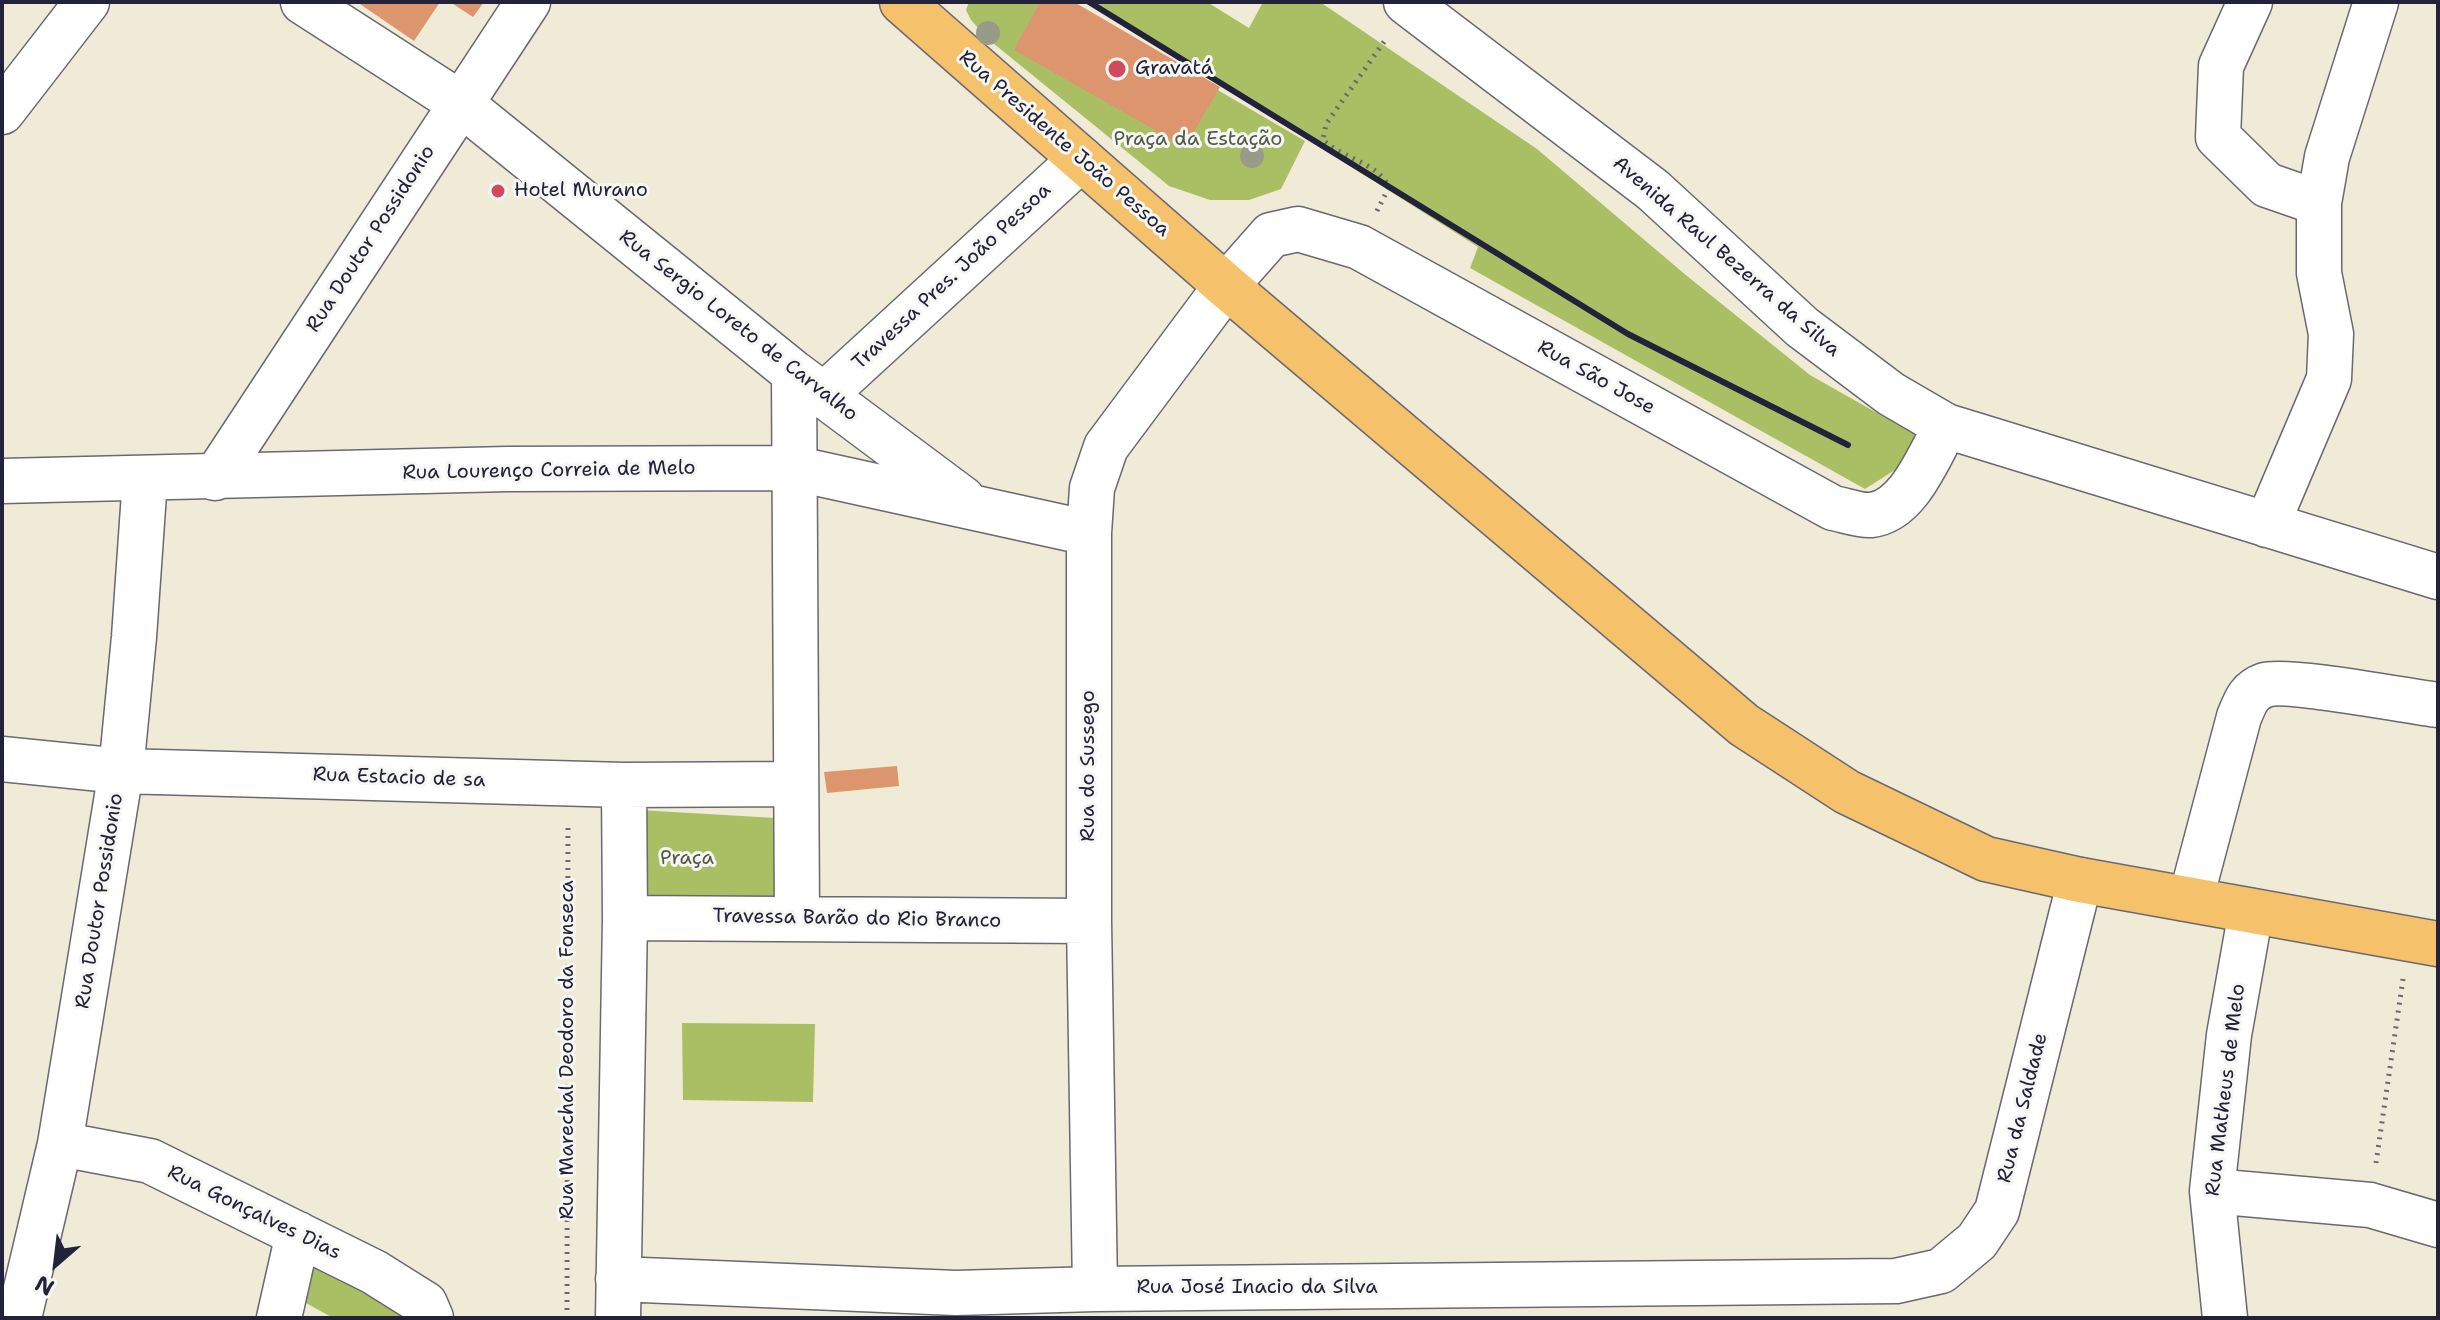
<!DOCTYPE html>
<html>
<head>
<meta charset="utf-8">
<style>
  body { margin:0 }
  #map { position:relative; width:2440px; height:1320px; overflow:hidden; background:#f0ebd7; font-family:"Shantell Sans",sans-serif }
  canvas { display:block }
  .frame { position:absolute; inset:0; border:4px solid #22223b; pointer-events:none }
  .north { position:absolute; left:16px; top:1224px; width:80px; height:80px; -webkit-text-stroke:6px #f6f6f2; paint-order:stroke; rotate:208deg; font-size:22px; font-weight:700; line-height:32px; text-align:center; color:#22223b }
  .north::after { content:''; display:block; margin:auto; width:28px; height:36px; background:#22223b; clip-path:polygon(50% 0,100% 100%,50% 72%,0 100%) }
</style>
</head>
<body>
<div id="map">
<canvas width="2440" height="1320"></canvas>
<div class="frame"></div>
<div class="north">N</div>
</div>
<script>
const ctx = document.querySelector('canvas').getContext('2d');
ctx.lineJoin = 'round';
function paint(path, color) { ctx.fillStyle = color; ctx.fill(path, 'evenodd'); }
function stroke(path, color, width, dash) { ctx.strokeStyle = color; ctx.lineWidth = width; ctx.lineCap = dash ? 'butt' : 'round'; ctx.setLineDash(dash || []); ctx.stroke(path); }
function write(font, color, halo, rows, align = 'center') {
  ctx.font = font + ' "Shantell Sans",sans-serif'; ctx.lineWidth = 6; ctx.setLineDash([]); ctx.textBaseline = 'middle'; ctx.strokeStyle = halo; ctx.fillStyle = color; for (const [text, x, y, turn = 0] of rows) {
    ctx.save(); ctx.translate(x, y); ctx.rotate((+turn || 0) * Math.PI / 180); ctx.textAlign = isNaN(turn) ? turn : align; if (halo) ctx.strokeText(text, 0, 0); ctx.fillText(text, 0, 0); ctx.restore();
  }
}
const green = new Path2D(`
  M969,2h98l238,139 -24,48 -32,11h-39l-41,-14 -181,-147 -17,-19 -5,-10z
  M1085,2h122l42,26 14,-26h57l217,147 150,127 123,99 106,60 -10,28 -41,26 -395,-221 8,-21 -256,-162z
  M639,810l137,8 -1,88h-133z
  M682,1023l133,1 -2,78 -130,-2z
  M315,1259l104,59h-86l-36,-20z`);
const building = new Path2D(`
  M357,2h83l-26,39z
  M450,2h34l-11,15z
  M1040,2h34l146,85 -35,60 -171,-97z
  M897,766l2,20 -72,7 -3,-21z`);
const path = new Path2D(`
  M1377,211l12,-24c-14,-26 -44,-27 -66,-47l3,-16 60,-85
  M2376,1163l27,-184
  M567,1318l1,-494`);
const minor = new Path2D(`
  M303,2l157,101 334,270 169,126
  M1406,2l247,188 149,137 89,67 55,32 492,151
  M2250,2l-29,64 -3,71 49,48 52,18
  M2,112l85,-110
  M794,373l3,544
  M824,395l257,-236
  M215,478l313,-476
  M2,481l506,-12 285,-1 296,65
  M2267,525l62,-146 2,-45 -12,-61v-70l8,-46 49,-155
  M2,759l119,12 503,14 172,-1
  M2191,898l48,-181c6,-14 9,-26 26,-32 21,-7 142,16 173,20
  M625,918l464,3
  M60,1144l90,17 224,111 51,32 6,14
  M2212,1191l158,14 68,20
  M618,1279l338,14 139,-4 801,-8 45,-10 36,-30 20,-30 83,-331
  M1095,1289l-6,-368v-388l3,-45 14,-41 120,-161 45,-51 27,-6 61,18 474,261c11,2 27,8 38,7 38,-4 58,-60 75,-89
  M19,1318l41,-174 61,-373 13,-134 11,-158
  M279,1318l19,-84
  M618,1318l7,-400 -1,-133
  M2225,1318l-13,-127 17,-156 22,-124`);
const major = new Path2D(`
  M902,2l324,284 518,439 103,67 139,67 94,21 358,64`);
const rail = new Path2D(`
  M1089,2l539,332 220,111`);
const trees = [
  [988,33],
  [1252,156]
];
const markers = [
  [1117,69,10,"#d1495b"],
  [498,191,8,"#d1495b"]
];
const poiNames = [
  ["Gravatá",1135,69],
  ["Hotel Murano",514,191]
];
const parkNames = [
  ["Praça da Estação",1198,140],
  ["Praça",687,859]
];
const streetNames = [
  ["Rua Presidente João Pessoa",1064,144,41],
  ["Rua Doutor Possidonio",371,239,-57],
  ["Avenida Raul Bezerra da Silva",1726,257,41],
  ["Travessa Pres. João Pessoa",952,277,-43],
  ["Rua Sergio Loreto de Carvalho",738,326,38],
  ["Rua São Jose",1596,378,29],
  ["Rua Lourenço Correia de Melo",549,471,-1],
  ["Rua do Sussego",1089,766,-90],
  ["Rua Estacio de sa",399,778,2],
  ["Rua Doutor Possidonio",100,901,-81],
  ["Travessa Barão do Rio Branco",857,919,1],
  ["Rua Marechal Deodoro da Fonseca",568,1050,-90],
  ["Rua Matheus de Melo",2226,1090,-83],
  ["Rua da Saldade",2023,1108,-76],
  ["Rua Gonçalves Dias",254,1213,26],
  ["Rua José Inacio da Silva",1257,1288]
];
paint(green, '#aabf64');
paint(building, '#dc956c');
stroke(minor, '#6a6872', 47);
stroke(major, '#6a6872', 47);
stroke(path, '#6a6872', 5, [2, 6]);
stroke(minor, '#fff', 44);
stroke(major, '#f5c16b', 44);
stroke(rail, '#22223b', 6);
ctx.fillStyle = '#999b89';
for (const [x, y] of trees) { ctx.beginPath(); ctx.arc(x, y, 12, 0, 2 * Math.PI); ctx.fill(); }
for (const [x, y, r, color] of markers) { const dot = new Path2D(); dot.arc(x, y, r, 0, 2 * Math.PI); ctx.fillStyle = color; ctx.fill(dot); stroke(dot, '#f6f6f2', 3); }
write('20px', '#22223b', '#f6f6f2', poiNames, 'left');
write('20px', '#525949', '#f6f6f2', parkNames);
write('20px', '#22223b', '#f6f6f2', streetNames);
</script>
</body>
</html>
